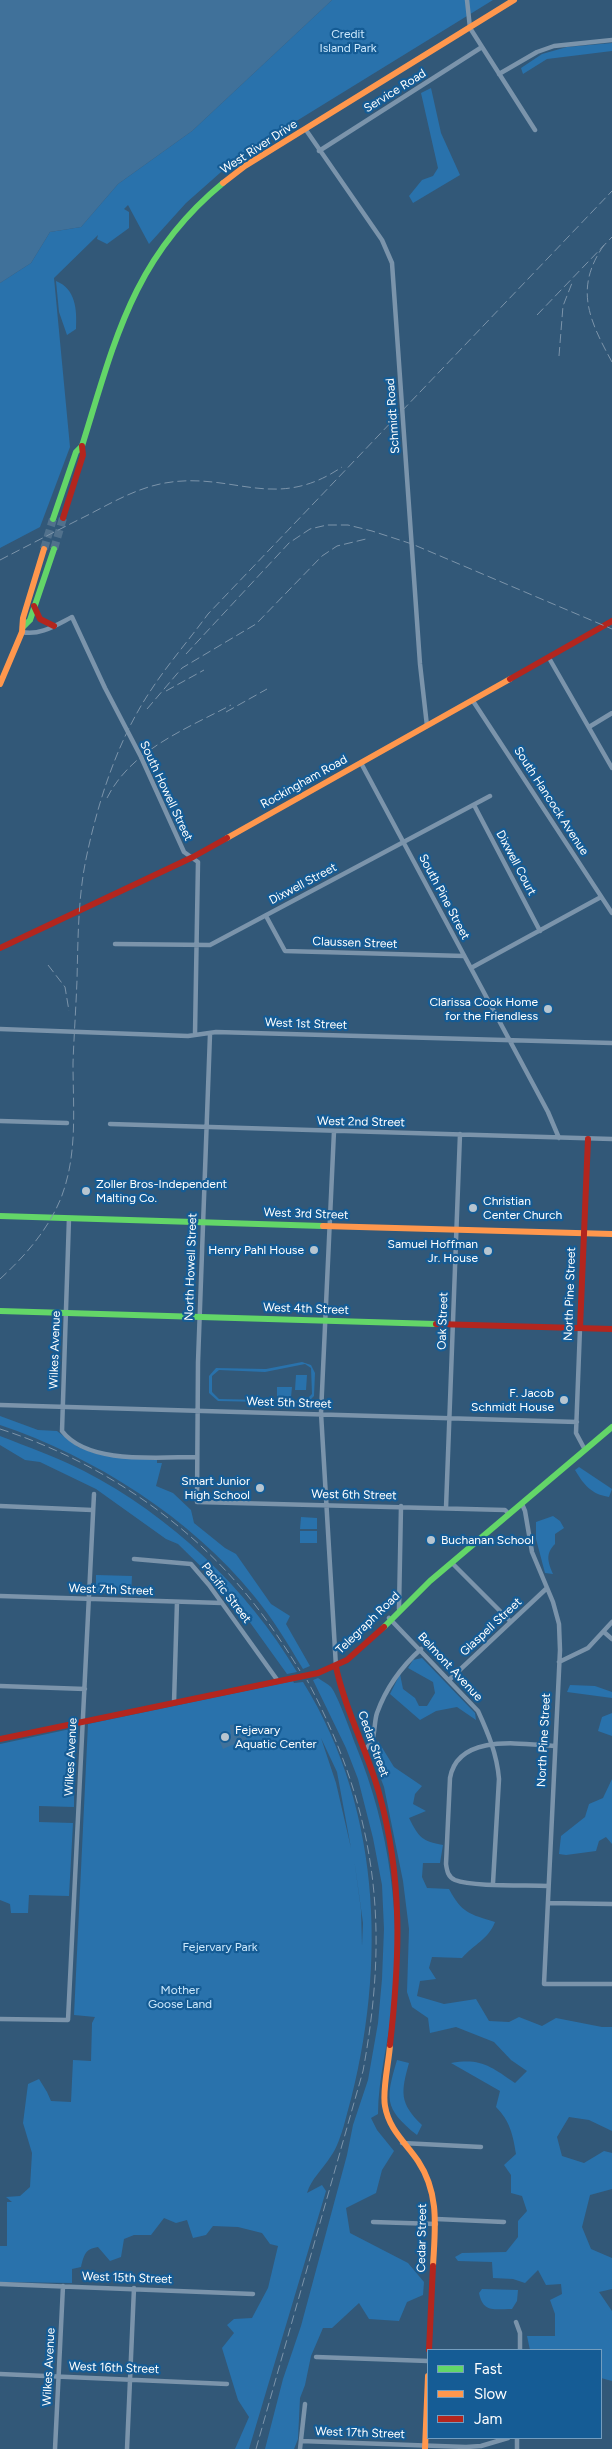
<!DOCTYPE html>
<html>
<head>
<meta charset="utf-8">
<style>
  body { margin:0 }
  #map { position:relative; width:612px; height:2449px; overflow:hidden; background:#325878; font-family:Figtree,sans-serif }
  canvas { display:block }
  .legend { position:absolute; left:427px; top:2349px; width:175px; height:90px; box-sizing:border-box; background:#155c95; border:1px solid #739dbf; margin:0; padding:6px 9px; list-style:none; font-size:15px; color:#fff }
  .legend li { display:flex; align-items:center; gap:10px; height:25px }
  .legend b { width:25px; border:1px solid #739dbf }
</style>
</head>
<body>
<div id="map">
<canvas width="612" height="2449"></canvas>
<ul class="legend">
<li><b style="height:6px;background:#63d668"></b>Fast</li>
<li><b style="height:6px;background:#ff974d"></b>Slow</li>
<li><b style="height:6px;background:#b3261e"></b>Jam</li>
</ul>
</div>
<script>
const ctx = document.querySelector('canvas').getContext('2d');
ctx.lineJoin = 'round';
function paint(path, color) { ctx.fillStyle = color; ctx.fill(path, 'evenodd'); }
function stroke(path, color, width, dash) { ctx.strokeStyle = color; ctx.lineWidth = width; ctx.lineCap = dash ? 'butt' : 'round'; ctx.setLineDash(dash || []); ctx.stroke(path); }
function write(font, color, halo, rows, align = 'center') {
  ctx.font = font + ' Figtree,sans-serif'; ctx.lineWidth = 4.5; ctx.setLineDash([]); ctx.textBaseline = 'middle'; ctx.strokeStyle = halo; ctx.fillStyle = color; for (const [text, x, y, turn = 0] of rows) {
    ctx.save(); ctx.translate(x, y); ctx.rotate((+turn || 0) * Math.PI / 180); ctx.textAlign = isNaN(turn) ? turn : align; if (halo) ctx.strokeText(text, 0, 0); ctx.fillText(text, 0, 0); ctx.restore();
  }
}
const green = new Path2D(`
  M332,0h161l-255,157 -52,46 -37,41 -21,-39 -4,4 5,3v16l-22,16 -10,-5 1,-4 -44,43 16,169 -30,80 -40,21v-265l31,-20 19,-31 31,-5 37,-43 74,-53z
  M612,43v8l-65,8 -24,15 -2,-6 21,-14 25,-7z
  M431,88l10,45 19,42 -47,28 -4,-7 13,-16 11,-4 5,-8 -17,-75z
  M56,281c20,8 21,29 20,48l-9,6 -8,-23z
  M302,1362l9,3 4,8 -1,23 -7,7 -89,-2 -9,-8v-17l7,-8 50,1zM305,1364l6,4 1,26 -7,7 -86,-2 -7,-7v-16l7,-6 46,2z
  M296,1375h11l-1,15h-11z
  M277,1387h15l-1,10 -14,-1z
  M0,1416l38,14 19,1 21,16 19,7 60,6v3h5l-6,23 17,7 18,17 3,13 31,25 11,6 35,50 19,12 -4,8 24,42 -7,3c-15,-25 -30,-50 -49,-73 -63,-78 -159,-139 -254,-171z
  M0,1436c28,11 57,21 84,35 87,45 163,117 213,201l-10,2 -56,-78 -53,-52 -12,-5 -70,-50 -56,-27 -15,-2 -25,-15z
  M579,1467l33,22 -3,8c-18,-3 -25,-12 -34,-27z
  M553,1516l7,5 4,7 -9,6v10c-10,10 -7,18 -2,30l-8,-1 -9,-34v-17z
  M301,1517l16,1v11h-17z
  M300,1531h17v12h-17z
  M96,1575l36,1 -1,18 -35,-1z
  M422,1658l53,55 1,7 -19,-13 -21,4 -16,9 -30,-26 10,-20 3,15 12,9 4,8h8l8,-13 -2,-11 -25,-14 5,-8z
  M318,1678c4,3 10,6 13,9 7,9 20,46 25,59 34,83 46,174 36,263 -4,35 -14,70 -14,105l-7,4 6,12 17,21 -12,19 -6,23 -30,15 4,25 58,30 16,19 -1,13 -16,7 -8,19 -30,-2 -10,-16 -27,25h-9l-12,28 -6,29 -5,13 -2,41 -4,10h-29l18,-70 18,-53 46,-171 6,-30 15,-45 10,-57 4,-44 2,-50 -2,-44 -9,-47 -15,-59 -12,-31 -33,-68z
  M293,1681l1,2 9,-1c82,132 84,297 41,443 -3,10 -7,23 -13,31 -8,13 -20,23 -24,37l15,-8 4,6 -77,258h-14l14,-32 -11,-17 -16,-52 12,-15 -7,-8 7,-6 18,-1 16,-30 10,-42 -8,-2 -8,-11 -24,-6 -25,-1 -7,9 -13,3 -6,-18 -11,3 -12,-5 -13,17h-17l-10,4 -3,18 -11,4 -12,-14c-13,2 -14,8 -17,20l-9,2v14l-72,-1v-36h7v-44h5l-6,-5 14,-1 10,-9 2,-34 -9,-30 5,-39 11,-5 8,13 4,9 20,1 2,-42 18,1 1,-38 3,-6 -21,-2 14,-291zM321,1738l16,34 14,76 -15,-65zM354,1858l9,65 -1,23 -1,-36z
  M570,1685l25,1 17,6v6l-45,-6z
  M612,1713v23l-14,-5 4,-14z
  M75,1728l-1,79 -35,-1v16l34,1 -4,73 -40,-1 -1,18h-17l-1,-9 -10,-4v-156z
  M378,1741l16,26 28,19 -7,8 -2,10 13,7 -17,7c10,20 13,23 34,27l-3,18h-17l-1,14 5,11 22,1c13,24 20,25 46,33 -7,18 -21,22 -33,36l-30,-1 -3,11 7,11 -16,2 -3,15 27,8 32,-5 13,22 20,1 10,-5 23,9 14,-8 46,9h10v104l-23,-11 -20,-3 -12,20 5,19 22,7 20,-12 8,2v36l-22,6 -8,32 9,22 21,9v31l-13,3 13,19v70l-11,-3v-28h-71l-3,-14h28v-22l-5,-14 12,-6 -1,-10 -15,1 -8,-15 -13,13 -12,-4 -20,-1 -1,-16 -34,-1 -3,-4 7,-4 44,-1 12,-15v-16l9,-10 -5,-15 -11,-3v-18l-7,-10 12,-11c-3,-19 -6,-33 -20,-47l4,-16 -49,-28c30,-5 39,3 64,20l12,-12 -16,-11 -17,-18 -38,-15 -26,6 -2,-15 -16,-11 -5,-15 2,-63 -6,-48 -19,-94 -10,-26z
  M612,1779v65l-6,-7 -7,4 -3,10 -30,4 -7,-1 2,-18 24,-19 4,-13 14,-6z
  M397,2060l12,3c-8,29 -10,40 13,62l-5,10c-34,-27 -31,-37 -20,-75z
  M482,2289l36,1 -1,11 -5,8c-18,0 -29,4 -33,-16z`);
const water = new Path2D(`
  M0,0h332l-140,131 -74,53 -37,43 -31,5 -19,31 -31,20z
  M239,1724l2,13h5l1,6 -15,2 -9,4 -3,-7v-10l11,4 -1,-11z`);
const primaryTunnel = new Path2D(`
  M44,549l9,-30
  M54,549l9,-31`);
const street = new Path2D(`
  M467,0l3,28 65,102
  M499,74l38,-22 17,-6 58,-6
  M306,130l76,110 10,23 28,401 7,62
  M319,151l163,-104
  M22,632c18,4 34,-7 50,-15l33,71 36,69 43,95 14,10 -3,172
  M549,658l63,110
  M473,701l139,212
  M589,727l23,-14
  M361,763l187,349 11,26
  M474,805l66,126
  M266,916l19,35 179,5
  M115,944l95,1 280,-149
  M471,968l130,-71
  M0,1029l188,7 28,-4 396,11
  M210,1034l-12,328 -1,140 308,8 4,4
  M0,1121l67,2
  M110,1124l502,15
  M334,1131l-13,282 15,254
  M69,1218l-7,213c26,34 97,26 135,26
  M580,1328l-4,105 8,15
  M0,1405l577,17
  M522,1504l3,7 7,41 21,50 6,22 1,26 -16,334h68
  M0,1506l92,4
  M446,1508l14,-374
  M134,1559l57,5 18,21 69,96
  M452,1563l59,59
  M0,1596l222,7
  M399,1609l2,-103
  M389,1618l89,93c10,22 19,43 21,68l-6,104
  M604,1632l8,7
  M559,1662l29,-14 24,-26
  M449,1680l98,-92
  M0,1686l85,3
  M174,1703l3,-101
  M365,1749c12,-8 8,-24 12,-36 9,-25 23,-45 44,-64
  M548,1886c-22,-1 -75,1 -93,-6 -7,-3 -8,-9 -9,-16l4,-86c8,-45 71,-34 104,-32
  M548,1903l64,1
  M0,2019l68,1 26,-526
  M402,2143l79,4
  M436,2219l68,3
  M373,2222l63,2
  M0,2284l253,10
  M516,2322l4,11v17
  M316,2357l112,4
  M0,2374l227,10
  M517,2438v11
  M301,2441l165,6 15,-1 27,-8
  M55,2449l8,-163
  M127,2449l7,-161
  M300,2449l5,-45`);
const fast = new Path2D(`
  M53,519l23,-67 6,-6c33,-106 51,-189 141,-263
  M23,627l7,-7 24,-71
  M0,1216l323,10
  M0,1311l436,13
  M384,1627l46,-46 182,-154`);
const slow = new Path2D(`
  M223,183l22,-17 269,-166
  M0,684l22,-52 1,-14 21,-69
  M227,838l283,-159
  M323,1226l289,8
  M390,2045c-1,17 -8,45 -5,61 4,24 21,37 33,55 22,33 17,68 15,105
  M425,2449l3,-73`);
const jam = new Path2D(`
  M63,518l20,-63 -1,-9
  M34,606l6,13 14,7
  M510,679l102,-58
  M0,948l193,-91 34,-19
  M436,1324l176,5
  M580,1328l8,-189
  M336,1667c9,43 31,83 43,126 24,86 21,164 11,252
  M0,1739l318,-66 29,-13 37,-33
  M429,2350l4,-84`);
const rail = new Path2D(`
  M604,245c-30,43 -15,75 8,117
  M537,315l75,-78
  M559,356l4,-50 9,-23
  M0,560c29,-15 58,-30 88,-45 25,-13 49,-27 77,-32 68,-12 109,30 177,-16
  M186,654l103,-111 21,-14 17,-4h21l24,6 40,13 200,85
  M166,691l38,-21
  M147,709l35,-41 74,-44 66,-68 15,-10 29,-7
  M226,712l41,-23
  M107,798c24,-48 79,-69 124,-93
  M48,965l17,22 4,24
  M0,1279c25,-23 48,-49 61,-81 17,-44 12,-90 12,-135 1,-28 3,-56 4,-83 1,-40 1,-82 9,-121 12,-58 32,-120 65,-169 17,-26 38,-50 57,-76l404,-423
  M0,1429c88,28 175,83 236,153 24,27 45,58 64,89
  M256,2449l107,-378c27,-146 14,-259 -56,-391`);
const markers = [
  [548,1009,5,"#b7c5d0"],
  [86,1191,5,"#b7c5d0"],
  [473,1208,5,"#b7c5d0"],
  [314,1250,5,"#b7c5d0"],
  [488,1251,5,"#b7c5d0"],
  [564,1400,5,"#b7c5d0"],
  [260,1488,5,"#b7c5d0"],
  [431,1540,5,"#b7c5d0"],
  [225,1737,5,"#b7c5d0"]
];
const parkNames = [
  ["Credit",348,34],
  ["Island Park",348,48],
  ["Fejervary Park",220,1947],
  ["Mother",180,1990],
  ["Goose Land",180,2004]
];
const streetNames = [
  ["Service Road",395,91,-32],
  ["West River Drive",259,147,-33],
  ["Schmidt Road",393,416,-94],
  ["Rockingham Road",304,782,-29],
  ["South Howell Street",166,791,65],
  ["South Hancock Avenue",551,801,57],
  ["Dixwell Court",516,863,62],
  ["Dixwell Street",303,884,-28],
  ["South Pine Street",444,897,62],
  ["Claussen Street",355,943,2],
  ["West 1st Street",306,1024,2],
  ["West 2nd Street",361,1122,1],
  ["West 3rd Street",306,1214,2],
  ["North Howell Street",191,1267,-88],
  ["North Pine Street",570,1294,-88],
  ["West 4th Street",306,1309,2],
  ["Oak Street",443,1321,-88],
  ["Wilkes Avenue",55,1350,-88],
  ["West 5th Street",289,1403,2],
  ["West 6th Street",354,1495,1],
  ["West 7th Street",111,1590,2],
  ["Pacific Street",226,1593,52],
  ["Telegraph Road",368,1623,-44],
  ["Glaspell Street",491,1627,-43],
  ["Belmont Avenue",450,1667,47],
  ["North Pine Street",544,1740,-87],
  ["Cedar Street",373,1744,70],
  ["Wilkes Avenue",71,1757,-87],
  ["Cedar Street",422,2238,-89],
  ["West 15th Street",127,2278,2],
  ["Wilkes Avenue",49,2367,-87],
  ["West 16th Street",114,2368,2],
  ["West 17th Street",360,2433,2]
];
const poiNames = [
  ["Clarissa Cook Home",538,1002],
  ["for the Friendless",538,1016],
  ["Zoller Bros-Independent",96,1184,"left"],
  ["Malting Co.",96,1198,"left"],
  ["Christian",483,1201,"left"],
  ["Center Church",483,1215,"left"],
  ["Samuel Hoffman",478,1244],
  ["Jr. House",478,1258],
  ["Henry Pahl House",304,1250],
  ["F. Jacob",554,1393],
  ["Schmidt House",554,1407],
  ["Smart Junior",250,1481],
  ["High School",250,1495],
  ["Buchanan School",441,1540,"left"],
  ["Fejevary",235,1730,"left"],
  ["Aquatic Center",235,1744,"left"]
];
paint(green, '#2972ac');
paint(water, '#40719a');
stroke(primaryTunnel, '#51718c', 8, [8, 4]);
stroke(street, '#7b94ab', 4.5);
stroke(fast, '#63d668', 6);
stroke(slow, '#ff974d', 6);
stroke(jam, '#b3261e', 6);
stroke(rail, '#7c94aa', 1, [9, 4]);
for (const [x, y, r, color] of markers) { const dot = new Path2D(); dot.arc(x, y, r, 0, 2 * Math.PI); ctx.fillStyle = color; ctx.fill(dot); stroke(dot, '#155c95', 2); }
write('12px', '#cce8fc', '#155c95', parkNames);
write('12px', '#fff', '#155c95', streetNames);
write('12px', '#fff', '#155c95', poiNames, 'right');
</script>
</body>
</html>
